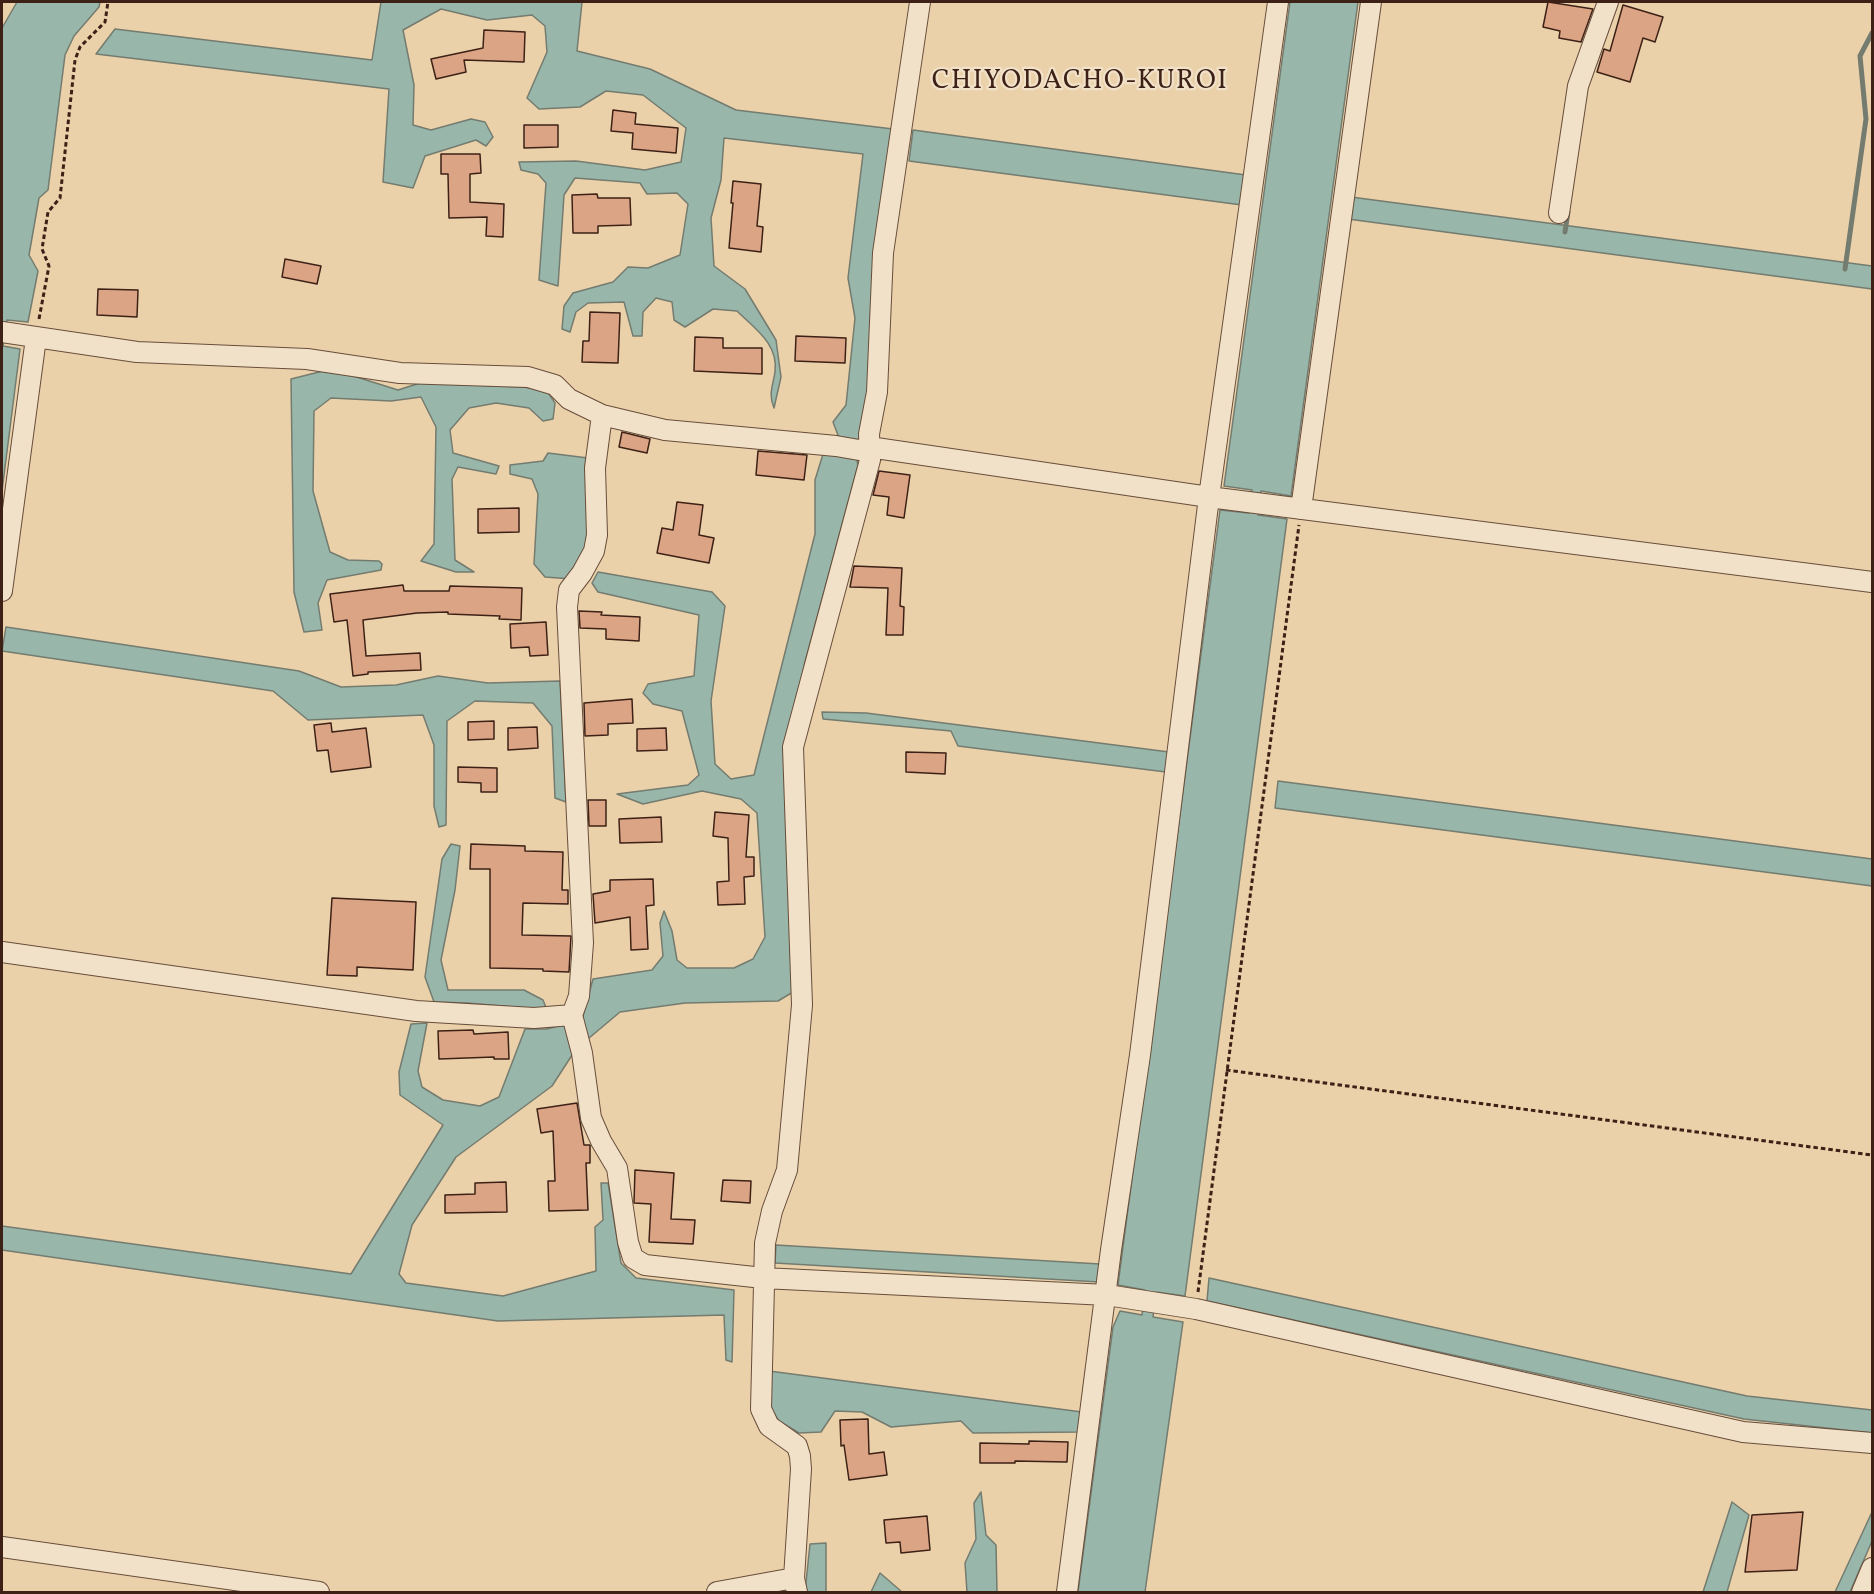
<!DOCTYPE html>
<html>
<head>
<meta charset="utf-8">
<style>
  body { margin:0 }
  #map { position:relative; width:1874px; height:1594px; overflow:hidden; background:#ead1aa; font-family:Vollkorn,serif }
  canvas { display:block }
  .frame { position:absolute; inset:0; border:3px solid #3d2116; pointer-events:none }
</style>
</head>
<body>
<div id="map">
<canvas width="1874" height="1594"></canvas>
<div class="frame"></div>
</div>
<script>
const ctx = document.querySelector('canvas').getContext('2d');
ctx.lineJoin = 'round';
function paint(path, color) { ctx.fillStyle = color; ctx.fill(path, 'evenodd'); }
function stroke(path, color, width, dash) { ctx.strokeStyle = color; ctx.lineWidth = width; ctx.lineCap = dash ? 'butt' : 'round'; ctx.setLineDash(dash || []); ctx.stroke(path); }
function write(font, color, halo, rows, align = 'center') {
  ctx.font = font + ' Vollkorn,serif'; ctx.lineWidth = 4.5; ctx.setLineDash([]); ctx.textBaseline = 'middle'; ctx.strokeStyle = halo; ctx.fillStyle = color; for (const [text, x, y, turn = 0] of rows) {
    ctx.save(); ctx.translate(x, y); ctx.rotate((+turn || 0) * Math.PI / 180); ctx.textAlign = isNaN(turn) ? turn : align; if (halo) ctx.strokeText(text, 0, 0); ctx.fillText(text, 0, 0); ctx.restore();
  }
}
const water = new Path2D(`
  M17,2h83l-1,5 -25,29 -9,19 -17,135 -9,8 -10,57 9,16 -10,51 -21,-2 -4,26 17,3 -18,142v-463z
  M381,2h201l-5,49 73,18 86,41 157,19 -22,259 -8,51 -7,17 2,9 -53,197 -20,103 8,227 -15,9 -93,2 -65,9 -44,37 -24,37 -96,71 -44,68 -13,49 7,9 97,13 93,-25 -1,-44 8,-7 -2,-37h7l13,80 15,15 98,12 -2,72 -6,-2 -2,-45 -226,6 -496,-71v-24l349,48 92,-149 -43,-30 -1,-23 12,-48 16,-1 -9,48 4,16 21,13 37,6 19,-9 26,-68h22l15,-4 11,1 10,-10 10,-37 59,-9 11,-14 -3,-33 4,-12 8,20 5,29 10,8h47l19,-9 12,-22 -8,-124 -16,-14 -39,-8 -59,13 -26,-10 71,-9 11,-10 -17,-64 -29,-7 -10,-11 5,-9 46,-8 5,-61 -101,-23 -6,-9 6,-11 114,20 13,14 -14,95 4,63 16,15 23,-4 61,-241v-54l9,-29 17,-8 -8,-21 13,-17 9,-87 -7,-40 15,-124 -139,-16 -3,42 -10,38 3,48 31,23 31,51 5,37 -7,31c-6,-14 -1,-22 1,-36 4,-28 -21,-44 -38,-61l-24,-2 -28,18 -11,-7 -2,-18 -16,-4 -13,14 -1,24h-9l-9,-34 -36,1 -12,9 -6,20 -8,-3 2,-23 9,-13 40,-11 15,-15 20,1 32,-13 8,-51 -11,-11 -30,1 -7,-11 -65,-5 -11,17 -6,91 -19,-6 7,-97 -8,-9 -17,-4 -2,-8 57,-1 69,9 36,-8 5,-34 -43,-33 -37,-4 -26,16 -41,2 -12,-11 20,-46 -2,-26 -13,-11 -45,5 -46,-11 -38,21 11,55 -1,40 18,5 40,-11 14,3 8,15 -7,9 -10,-6 -51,16 -12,32 -30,-6 6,-93 -293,-35 19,-25 257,31z
  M1290,2h68l-67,494 -30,-5 -3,24 29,4 -102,777 -29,-4 -3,25 30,5 -38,270h-67l35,-265 7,-16 22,4 3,-25 -27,-5 102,-775 29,3 3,-23 -28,-4z
  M913,130l333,45 -4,30 -333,-44z
  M1351,197l521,69v23l-524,-70z
  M331,369l67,21 22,-7 103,4 24,4 8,12 -2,16 -10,2 -14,-13 -33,-5 -27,5 -19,22 3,23 46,13 -3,8 -38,-7 -6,12 3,81 19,12h-18l-35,-11 13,-17 2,-117 -15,-30 -30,4 -60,-3 -17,13 -1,80 17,61 18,8 31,1 3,3 -1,6 -54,10 -9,23 4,27 -18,2 -10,-40 -3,-213z
  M548,453l40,5 3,77 -19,44 -27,-2 -11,-13 4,-70 -6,-15 -22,-5v-9l33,-4z
  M6,627l293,44 42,16 55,-2 42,-9 50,7 72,-2 6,121 -11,-4 -3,-72 -19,-23 -58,-2 -28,20 -1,104 -7,2 -5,-21v-61l-11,-30 -115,5 -35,-29 -271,-40z
  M822,712l44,1 303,39 -3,20 -208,-26 -7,-15 -128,-12z
  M1278,781l594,78v27l-597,-78z
  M451,844l9,2 -5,44 -14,70 7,30h76l19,10 4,10 -80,-7 -33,-1 -9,-25 17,-118z
  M776,1245l324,19 -1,18 -324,-19z
  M1209,1278l538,118 125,14v23l-128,-14 -537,-118z
  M769,1371l313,41 -3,20 -106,1 -12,-12 -70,6 -29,-15 -27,-1 -14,21 -22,1 -20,-12 -12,-17z
  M981,1492l5,43 10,10 1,47h-30l-2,-29 11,-24 -2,-36z
  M1732,1502l17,13 -22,77h-24z
  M1872,1512v29l-22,51h-15z
  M826,1543v49h-21l5,-48z
  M880,1573l22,19h-31z`);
const stream = new Path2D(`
  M1565,232l3,-20
  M1845,269l21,-150 -6,-63 12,-23`);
const building = new Path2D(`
  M1548,2l45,7 -12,33 -22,-4 1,-7 -17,-4z
  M1623,5l40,12 -8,25 -12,-4 -13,44 -33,-10 7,-23 6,2z
  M484,30l41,2 -1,30 -60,-2 2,12 -30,7 -5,-20 52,-11z
  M613,110l23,3 -1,11 43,4 -2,25 -44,-4 1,-16 -22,-2z
  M524,125h34v22l-34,1z
  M441,154h39l1,19 -11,1v28l34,2 -1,33 -17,-1 1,-19 -38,1 -1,-44h-7z
  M733,181l28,3 -4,42 6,1 -2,25 -32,-4 4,-45h-2z
  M597,194l1,4h32l1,27 -33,1v7h-25l-1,-38z
  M285,259l36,7 -4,18 -35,-7z
  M98,289l40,1 -1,27 -40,-2z
  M590,312l30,1 -2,50 -36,-1 1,-21h6z
  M796,336l50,2 -1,25 -50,-2z
  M695,337l28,1v10h39v26l-68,-3z
  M622,432l28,7 -3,14 -28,-6z
  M758,451l49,4 -3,25 -48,-5z
  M879,471l31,4 -6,43 -17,-3 2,-18 -16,-2z
  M677,502l26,3 -4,30 15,3 -5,25 -52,-10 5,-25 11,2z
  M519,508v24l-41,1v-24z
  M854,566l48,2 -2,38 4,1 -1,28h-17l2,-47 -38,-1z
  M403,585l1,6h45l1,-5 72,2 -1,32 -22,-1 1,-3 -52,-2v-2l-31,1 -54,7 3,36 54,-3 1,17 -53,2v2l-15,2 -6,-56 -13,2 -4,-28z
  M579,611l23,1 -1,3 39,2 -1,24 -33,-2v-10l-26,-1z
  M546,622l2,33 -18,1 -1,-9 -18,1 -1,-24z
  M632,699l1,24 -25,1v11l-23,1 -1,-33z
  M494,721v18l-26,1v-18z
  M331,723l1,9 34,-4 5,39 -40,5 -3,-22 -11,1 -3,-26z
  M537,727l1,21 -30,2v-22z
  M666,728l1,22 -30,1v-22z
  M906,752l40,1 -1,21 -39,-2z
  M458,767l39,1v24h-16v-9l-23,-1z
  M588,800h18v26h-17z
  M715,812l34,3 -3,42h8v19l-10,1 1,27 -27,1 -1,-23 12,-1 -1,-43 -15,-2z
  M661,817l1,25 -42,1 -1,-24z
  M471,844l54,2v5l38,1 -1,38h6v14l-45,-1 -1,32 49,1 -2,36 -26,-1v-2l-53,-1v-99h-20z
  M653,879l1,26 -8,1 2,43 -17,1 -1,-33 -35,6 -2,-29 17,-3v-11z
  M332,898l84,4 -3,68 -56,-3v9l-30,-1z
  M473,1030l1,4 34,-2 1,27h-15v-2l-55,2 -1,-28z
  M577,1103l7,42h6v18h-4l2,47 -39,1 -1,-30h7l-2,-50 -12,2 -4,-24z
  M635,1170l39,3 -3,46 24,1 -2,24 -44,-2 2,-38 -17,-1z
  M723,1180l28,1 -1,22 -29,-2z
  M506,1182l1,30 -62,1v-18l30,-1v-11z
  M868,1419l1,35 15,-2 3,23 -38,5 -5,-35 -3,1 -1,-26z
  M1029,1441l39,1 -1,20 -52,-1v2h-35v-20l49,1z
  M1803,1512l-6,58 -52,2 7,-57z
  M927,1516l3,34 -29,3 -1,-11 -14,1 -2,-23z`);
const path = new Path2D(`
  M39,319l10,-53 -7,-17 6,-37 12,-14 15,-138 5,-13 25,-25 3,-20
  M1226,1070l646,85
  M1198,1292l101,-767`);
const minor = new Path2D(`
  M1559,213l19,-127 30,-84
  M2,332l135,20 170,7 93,14 128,4 27,8 14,14 33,16 63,15 171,16 23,4 10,-3 340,50 663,85
  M602,415l-7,53 2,67 -3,16 -12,22 -13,17 -2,17 16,336 -4,53 -7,19 10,38 9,65 10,23 16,27 11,74 5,16 12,7 118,13 344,17 89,14 547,123 129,11
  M1301,509l70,-507
  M2,591l34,-253
  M2,952l414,59 118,7 38,-3
  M2,1547l317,45
  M717,1592l77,-14
  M797,1592l-3,-14 7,-109 -1,-13 -3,-10 -28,-20 -8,-17 4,-166 7,-32 15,-41 15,-165 -9,-258 77,-287 -1,-26 8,-42 6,-139 37,-251
  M1067,1592l44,-342 29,-195 69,-558 69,-495
  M1862,1592l10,-24`);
const quarterNames = [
  ["CHIYODACHO-KUROI",1080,83]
];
paint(water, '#98b7aa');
stroke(water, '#747b6f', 1.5);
stroke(stream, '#747b6f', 5);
paint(building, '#dba485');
stroke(building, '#3d2116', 1.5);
stroke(minor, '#684d3b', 22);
stroke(path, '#3d2116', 3, [4.5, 3]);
stroke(minor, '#f1e1c8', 20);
ctx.letterSpacing = '1.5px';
write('27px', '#3d2116', '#f1e1c8', quarterNames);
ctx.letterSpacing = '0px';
</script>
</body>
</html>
